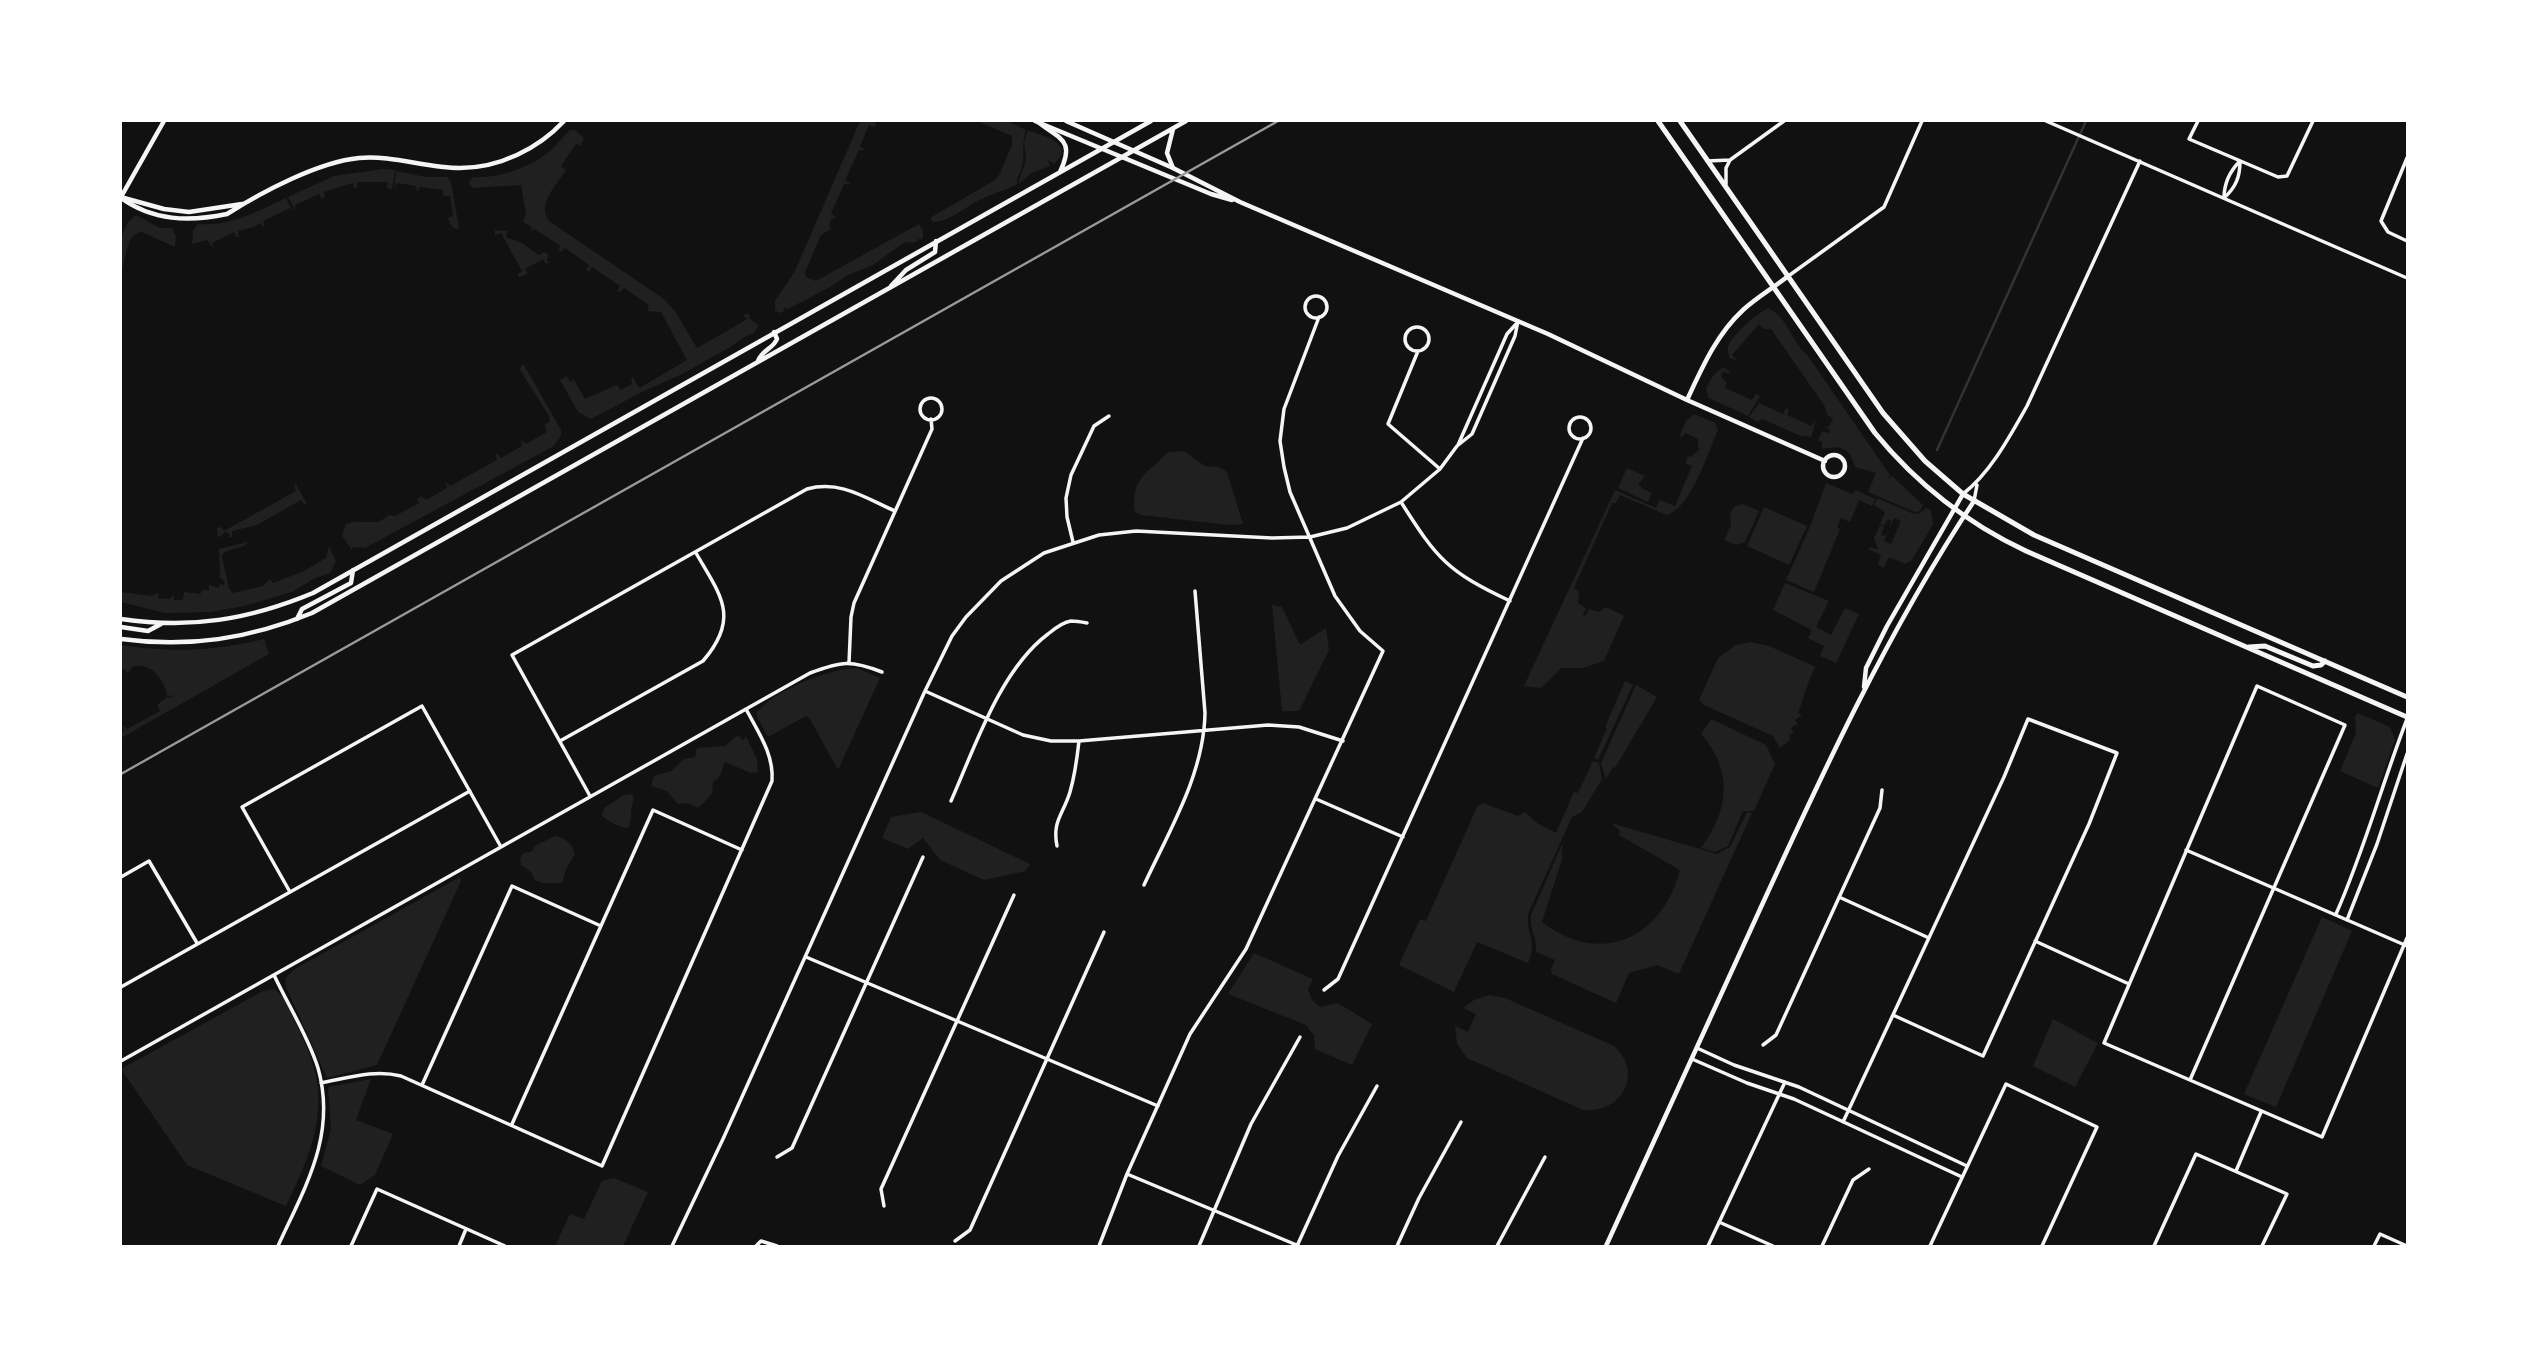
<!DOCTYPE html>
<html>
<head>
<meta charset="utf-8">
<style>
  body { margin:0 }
  #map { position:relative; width:2528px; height:1367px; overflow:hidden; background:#111; font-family:"Golos Text",sans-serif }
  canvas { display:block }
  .frame { position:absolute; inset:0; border:122px solid #fff; pointer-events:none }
</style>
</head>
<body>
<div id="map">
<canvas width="2528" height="1367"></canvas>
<div class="frame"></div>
</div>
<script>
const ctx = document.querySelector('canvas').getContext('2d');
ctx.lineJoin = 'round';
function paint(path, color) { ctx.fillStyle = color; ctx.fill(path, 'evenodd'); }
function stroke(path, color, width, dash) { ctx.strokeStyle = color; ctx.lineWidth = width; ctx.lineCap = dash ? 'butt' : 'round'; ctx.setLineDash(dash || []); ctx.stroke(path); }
const green = new Path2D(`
  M860,121h14l2,4 -1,2 -6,-2 -9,21 6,4h-7l-14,30 6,4h-7l-13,30 6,4 -6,1 -2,8 3,1 -11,7 -16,37 1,5 10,4 103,-57 4,7v7l-3,2 -3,-4 1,5 -5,2 -8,-1 -32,23 -27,11 -16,11 -42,22 -4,-2 1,3 -4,3 -6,-2v-10l20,-30z
  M977,121h30l19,9c-5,14 -1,25 -4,37 -2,7 -5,9 -5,17 -10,6 -20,8 -31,13 -18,7 -35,25 -53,25l-3,-4 65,-38 4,-5 13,-30v-9z
  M570,130h5l9,8 -3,6 1,2 -6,-2 -15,22 5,4c-10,16 -29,33 -17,51l115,78 11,12 22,37 49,-28 1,-2 -4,-2 5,-3 2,6 9,6 -5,8 -12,5 -10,8 -52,29 -40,18 -49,26 -13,-7 -18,-32 7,-4 3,6 4,-2 11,19 32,-14 4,5 11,-6 -1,-5 2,-2 6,11 48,-28 -26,-48 -14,-1 2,-6 -25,-17 -4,4 -3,-1 3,-5 -28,-19 -3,4h-3l3,-6 -24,-17 -4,4 -3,-1 3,-5 -27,-17 -5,3 3,-5 -9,-5 3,-8 -5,-29 -49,3 -1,-3 -3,-1 5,-7c25,2 59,-10 78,-27 6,-6 12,-13 19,-20z
  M1028,130c14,6 50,13 26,34l-6,-4 2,6 -18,7 -14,11 8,-24 -2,-19z
  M383,169l12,1 -3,19 -5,-1 1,-6h-31v6h-3l-1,-5 -29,9 1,5 -3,2 -3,-5 -24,11 1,6 -8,-14 46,-21z
  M396,171l30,6h21l4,5 8,47 -6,-1 -6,-10 6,-2 -3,-20h-7v-6l-23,-3 -3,5 -1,-6 -19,-3 -3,6z
  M286,198l7,15 -3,-5 -27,13 2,5 -2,1 -3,-4 -6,4 -16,4 1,6h-3l-2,-5 -22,11 2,6 -7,-9 -15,4 1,-14 5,-6c32,3 60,-13 88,-26z
  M136,215l24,13h12l4,8 -1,11 -33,-15c-17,2 -15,26 -21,39 -2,-21 -2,-44 15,-56z
  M495,230l12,1 -1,6 16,6 17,12 5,-3 4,2 -1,7 3,1 -4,2 -3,-5 -18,10 3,5 -9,3 -1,-3 4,-3 -21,-38 -6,2z
  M1768,308c20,9 24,35 40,48l82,119 -4,4 6,-3 31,29 -3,6 -5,1 -47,-20 8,-19 -21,-6c-6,-21 -14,-21 -33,-18v-7l-4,-2 4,-9 7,2 1,-3 -6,-4 5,1 4,-9 -5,-2 -4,-11 -53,-76h-7l-5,-5 -27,31 5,5 -8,-2c0,-4 -2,-8 -1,-11 3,-12 30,-34 40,-39z
  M524,365l37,65v5l-7,11 -189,102 -12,-1 -1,3 -10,-14 4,-12 7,-2h26l10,-7 6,1 24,-13 -2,-4 5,-3 4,4 21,-12 -2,-6 5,4 47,-26 -2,-6h3l3,4 21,-12 -1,-6 5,4 21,-12 -3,-7 6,-3 -1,-6 -29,-46 1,-4z
  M1723,367l7,5 -1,2 -6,-3 -2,6 6,5 -2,6 27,12 4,-6 4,2 -12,20 -39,-18 -3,-9c7,-15 7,-13 17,-22z
  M1759,403l24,11 3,-6 3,1 -2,6 24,11 5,-6 -5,17 -10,-1 -39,-17 -4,3 -9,-5z
  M1694,414l20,8 4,8c-10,22 -27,78 -51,85l-47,-20 -4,8h-4l-38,85 5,4 -1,11 8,5 -3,7 2,2 4,-8 10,3 7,-5 18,9 -20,45 -21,7h-22l-20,20 -17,-2 91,-196 41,18 4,-8 15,6 17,-40 -7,-3 3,-7 3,1 9,-8 -2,-2v-8l-13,-6 -3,5 -2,-3 6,-14z
  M1184,451l21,15 13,1 9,5 16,52 -14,1 -88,-10 -6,-3c-5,-35 14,-39 33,-60z
  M1627,468l18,8 -7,8 3,2v2l11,5 -4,9 -30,-14z
  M1826,483l27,11 2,-4 20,9 -3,7 -13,-6 -9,22 -9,-4 -4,9 3,2 -26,63 -28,-12 25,-56z
  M296,484l11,20h-3l-3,-4 -44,25 -25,6v6h-3l1,-2 -4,-4 -8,7 -1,-10 4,-1 3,4 72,-40 -2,-5z
  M1877,498l37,16 6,-1 6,-5 5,2 2,14 -21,36 -7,4 -16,-7 -5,10 -5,-1 -1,-2 3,-9 -13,-6 2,-2 8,3 -4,-12 6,-13 4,2 -3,8 4,1 4,-6 -5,11 7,3 10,-23 -7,-3 -4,10 1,-7 -3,-2 -4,7 -4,-2 5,-12 -11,-7z
  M1743,504l16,7 -14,31 -9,3 -12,-5 7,-15 -1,-10 4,-8z
  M1764,507l43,19 -18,39 -42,-19z
  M248,542c-5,9 -20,4 -26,14l7,33 4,4 30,-7 7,-7 3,4 31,-12 22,-13 3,-12 7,15 -6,12 -15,5 -23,14 -48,14 -33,6 -46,1 -44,-11v-10l30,4 7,-3v5l12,1 3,-5 1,6h9l1,-8 16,2 3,-4h6v-5l10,3 1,-5 3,3 2,-4 -5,-4 -1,-29z
  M1785,583l44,18 -13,26 15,8 14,-27 14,6 -23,49 -16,-7 4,-10 -16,-8 4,-8 -39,-20z
  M1272,605l10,2 18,38 26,-17 3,22 -30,61h-17z
  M264,639l5,15 -148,84v-5l3,-2 -2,-6 5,4 33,-18 -3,-6 10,-8 5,1 8,-6 -8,5 -5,-2c-3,-16 -17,-34 -35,-28l-8,14 4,-9 -7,-4v-23c48,8 96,6 143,-6z
  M1751,642l18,4 47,21c-6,5 -14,38 -18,46l4,2 -7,5 3,4 -5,2 -2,3 3,4 -5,1 1,6 -10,8 -7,-12 -69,-31 -5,-5 19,-42 18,-13z
  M857,668l23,10 -42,92 -28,-51 -4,-3 -38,21 -11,-20v-5c18,-22 71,-43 100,-44z
  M1625,681l8,4 -35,75 -4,-2 13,-30 -2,-1z
  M1636,685l21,12 -42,71 -2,-1 -7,12 -5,-16z
  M2358,713l32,14 5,13 -17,48 -38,-17 16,-38 -1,-16z
  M1711,719l55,26 9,19 -21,47h-11l-15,35 -13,6 -14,-4c28,-38 33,-77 0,-114z
  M737,736l4,1 1,4 4,-5 11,23 1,13 -7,1 -26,-11 -5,14 -7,6 -1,12 -14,14 -10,-5 -10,1 -11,-13 -16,-5 3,-10 17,-5 13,-12 11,-2 2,-9 28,-2z
  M1593,761l6,2 3,16 -20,33 -10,5 -44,97c-2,22 10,26 0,49l-51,-21 -23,50 -55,-27 21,-46 6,2 51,-114 6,-4 35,13 7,-4 12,11 19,10 18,-41 4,1z
  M632,794l2,6c-5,9 -1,19 -6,28 -7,0 -23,-8 -26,-13l2,-7 20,-13z
  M921,812l109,52 -4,7 -42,9 -44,-20 -17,-22 -15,11 -26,-11 9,-21z
  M1747,812l5,1 -73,161 -22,-9 -28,8 -13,30 -64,-29 -1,-4 4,-10 -19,-8c2,-12 -7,-24 -5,-37l32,-73 -2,13 2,1 -21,66c58,45 120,17 138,-52l-61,-35 1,-4 -9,-8 106,31 13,-7z
  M555,836c11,2 17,8 20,18l-9,15 -4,14h-19l-8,-3 -4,-8 -10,-7 -1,-7 4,-5 7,-1 4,-6z
  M460,877l1,4 -84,184 -50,13 -41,-91 -1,-8 8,-9z
  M2322,917l30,14 -76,176 -32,-13z
  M1254,953l59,26 -5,10 4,11 8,7 18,-4 34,21 -20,41 -37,-16 -1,-14 -8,-10 -78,-31z
  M274,989l10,8c10,24 25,50 31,75 12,47 -9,92 -29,134l-99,-41 -66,-96 142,-78z
  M1489,995l16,3 109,48c30,27 8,68 -31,64l-116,-52 -10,-14 -2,-18 13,6 8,-18 -13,-6 11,-8z
  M2053,1019l45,24 -23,44 -42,-21z
  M371,1079l-15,41 37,14 -18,41 -15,10 -39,-19 10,-37 -3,-42z
  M614,1178l34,14 -25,54h-68l15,-32 14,5 18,-38z`);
const stream = new Path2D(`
  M1937,450l149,-329`);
const minor = new Path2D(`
  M2046,121l361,157
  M2198,121l-9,18 89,38 9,-1 26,-55
  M2407,158l-26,63 7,11 19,9
  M1707,161l23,-1
  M1726,184v-16l4,-8 54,-39
  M2224,198c12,-11 16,-21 16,-37
  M2224,198c0,-15 6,-27 16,-37
  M1787,277l97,-70 38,-86
  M1305 307a11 11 0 1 1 22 0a11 11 0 1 1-22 0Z
  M1405 339a12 12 0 1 1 24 0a12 12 0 1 1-24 0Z
  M1418,351l-30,73 52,45
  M920 409a11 11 0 1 1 22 0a11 11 0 1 1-22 0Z
  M1569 428a11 11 0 1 1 22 0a11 11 0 1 1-22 0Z
  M1458,445l49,-111 10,-11
  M1963,494c28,-22 47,-58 64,-88l113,-245
  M1974,501l3,-16
  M1401,502c36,57 47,70 109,99
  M1073,542l-6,-25 -1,-19 5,-23 23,-49 15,-10
  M849,663l2,-46 3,-14 78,-174 -1,-10
  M925,691l98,44 28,6h28l189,-16 31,2 44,14
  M560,741l143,-80c38,-44 17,-66 -7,-108
  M590,796l-78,-141 295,-166c34,-9 58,9 88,22
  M1316,799l87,38
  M951,801c24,-54 49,-131 97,-167 6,-5 15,-12 23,-13 5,0 11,1 16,2
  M1057,846c-5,-25 6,-31 13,-54 5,-17 7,-33 9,-51
  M2186,850l221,96
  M121,877l28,-16 48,82
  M1144,885c25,-54 60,-111 61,-172l-10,-122
  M290,892l-48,-85 180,-101 79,141
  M1839,897l90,41
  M2336,914c28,-63 46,-130 71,-195
  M2347,920l30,-76 30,-90
  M2035,941l94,43
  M806,957l352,149
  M274,975c14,30 34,61 44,93 19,67 -13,119 -40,178
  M121,987l349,-196
  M1324,990l14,-11 245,-541
  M1763,1045l13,-10 104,-227 2,-18
  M1697,1048l37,17 65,22 168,79
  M1692,1059l55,24 47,16 168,78
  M121,1061l689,-388c32,-12 41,-13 72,-1
  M2190,1080l155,-355 -88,-39 -153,357 218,94 85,-199
  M321,1083c27,-5 53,-14 80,-7l201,90 170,-385c2,-27 -14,-49 -26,-72
  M422,1085l90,-199 89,40
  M1843,1122l161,-345 24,-58 89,34 -28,71 -106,232 -90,-41
  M512,1124l141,-314 89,40
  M777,1157l15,-9 131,-291
  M2236,1171l25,-59
  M1127,1174l172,72
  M884,1206l-3,-17 133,-294
  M1719,1222l54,24
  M955,1241l15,-11 134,-298
  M351,1246l26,-57 128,57
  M459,1246l7,-17
  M672,1246l51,-107 202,-448 27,-55 14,-19 35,-36 43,-28 55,-18 37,-4 136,7 38,-1 37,-9 54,-26 39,-33 17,-23 15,-12 43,-98 3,-15
  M756,1246l5,-5 16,5
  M1099,1246l28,-72 63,-140 56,-85 137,-298 -23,-20 -25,-35 -45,-104 -6,-25 -4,-26 4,-32 35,-92
  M1199,1246l52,-122 49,-87
  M1297,1246l41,-90 39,-70
  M1397,1246l22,-48 42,-76
  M1497,1246l48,-89
  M1708,1246l77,-164
  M1822,1246l31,-66 16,-11
  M1930,1246l76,-162 91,43 -55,119
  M2154,1246l42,-92 91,40 -25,52
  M2374,1246l6,-12 27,12`);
const tertiary = new Path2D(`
  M1035,121l176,73 21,6
  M1066,121l107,47 67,34 308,132 139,66 138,61
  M121,198c32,23 68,24 106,16 35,-22 91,-52 132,-56 34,-3 67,10 101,10 39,0 78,-19 104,-47
  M124,198l40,11 25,3 53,-8
  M1687,400c15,-32 29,-65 56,-90 13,-12 30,-22 44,-33
  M1823 466a11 11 0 1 1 22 0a11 11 0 1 1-22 0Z`);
const secondary = new Path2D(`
  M1038,122c23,18 37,18 22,50
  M1173,168l-6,-15 6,-24
  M121,197l43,-76
  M891,286l15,-16 29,-18 1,-11
  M758,361c5,-12 15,-12 19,-22l-3,-7
  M121,619c70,10 127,1 192,-26l838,-472
  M297,619l5,-10 49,-26 2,-13
  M121,627l27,4 13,-7
  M121,639c67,9 128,0 191,-26l874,-492
  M1864,687l2,-19 21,-42 76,-132
  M1606,1246c50,-109 100,-218 150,-328 65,-142 131,-286 218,-417`);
const primary = new Path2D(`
  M1658,121l217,312c42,51 91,90 151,118l381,166
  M1680,121l203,292 42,48 38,33 71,41 373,162
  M2249,647l16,-1 48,20 8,-1 4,-4`);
const rail = new Path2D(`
  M121,774l1157,-653`);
paint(green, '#202020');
stroke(stream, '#333', 2.5);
stroke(minor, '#f5f5f5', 3.5);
stroke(tertiary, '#f5f5f5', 4.5);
stroke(secondary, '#f5f5f5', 4.5);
stroke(primary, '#f5f5f5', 5);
stroke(rail, '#9a9a9a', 2.5);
</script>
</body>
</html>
